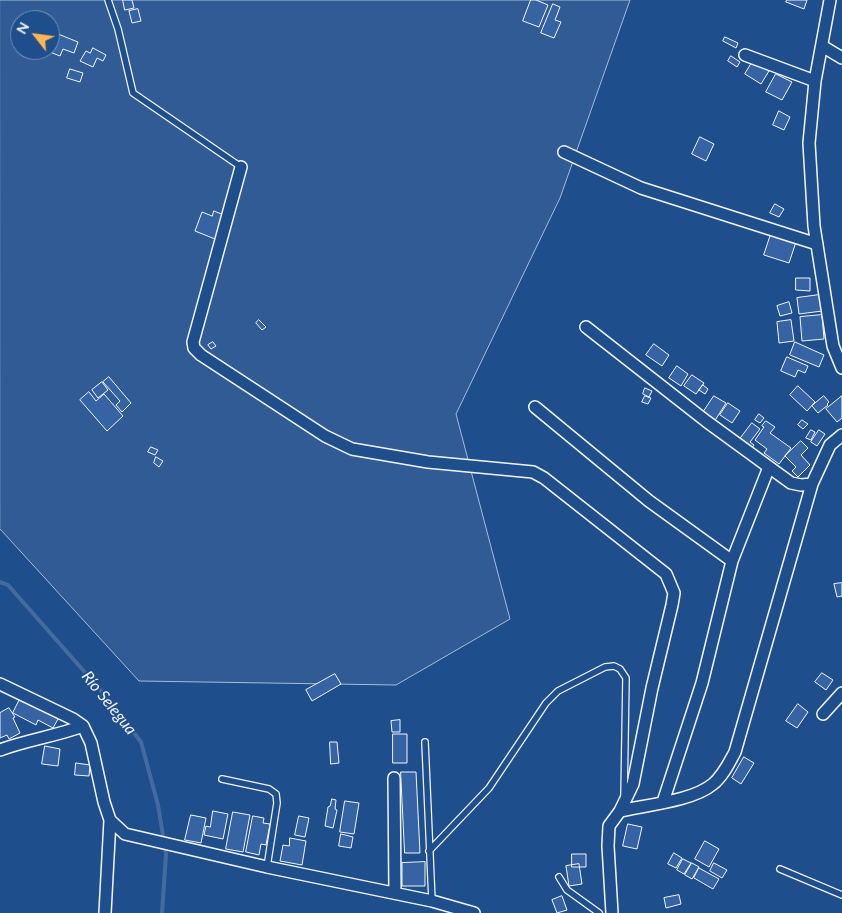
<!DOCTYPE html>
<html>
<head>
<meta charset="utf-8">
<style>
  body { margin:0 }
  #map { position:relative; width:842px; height:913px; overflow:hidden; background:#1f4e8c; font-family:Lato,sans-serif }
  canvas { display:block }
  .north { position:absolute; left:10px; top:10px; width:50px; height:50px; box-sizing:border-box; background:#1f4e8c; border:1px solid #7391ba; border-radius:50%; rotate:300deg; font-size:14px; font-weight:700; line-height:20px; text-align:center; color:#f2f6ff }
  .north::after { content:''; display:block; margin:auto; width:18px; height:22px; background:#ffb74d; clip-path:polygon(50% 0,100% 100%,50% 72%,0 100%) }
</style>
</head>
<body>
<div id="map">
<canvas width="842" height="913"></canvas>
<div class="north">N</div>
</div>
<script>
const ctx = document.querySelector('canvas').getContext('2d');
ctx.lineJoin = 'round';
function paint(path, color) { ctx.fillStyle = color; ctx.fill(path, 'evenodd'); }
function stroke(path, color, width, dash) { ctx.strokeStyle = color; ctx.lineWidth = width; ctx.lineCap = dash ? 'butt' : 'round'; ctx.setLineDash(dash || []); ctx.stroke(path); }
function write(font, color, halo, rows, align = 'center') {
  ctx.font = font + ' Lato,sans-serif'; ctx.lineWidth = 4; ctx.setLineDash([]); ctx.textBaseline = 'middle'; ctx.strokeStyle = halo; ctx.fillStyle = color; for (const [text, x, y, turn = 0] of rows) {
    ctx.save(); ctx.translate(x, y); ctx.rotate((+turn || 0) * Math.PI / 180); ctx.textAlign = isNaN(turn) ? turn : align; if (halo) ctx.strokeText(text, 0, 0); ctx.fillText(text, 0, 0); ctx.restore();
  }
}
const built = new Path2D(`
  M0,0h630l-70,198 -104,216 54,205 -114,66 -257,-4 -139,-152zM20,20h30v30h-30z`);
const stream = new Path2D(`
  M0,582l8,3 103,117 30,40 17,63 8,49 -4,59`);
const building = new Path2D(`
  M123,0h9l2,8 -9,2z
  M531,0h5l12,5 -9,22 -16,-6z
  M787,0h20l-3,9 -18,-7z
  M553,4l7,3 -5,13 6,2 -7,16 -13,-5z
  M138,9l3,12 -9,2 -3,-12z
  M58,34l20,8 -4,11 -11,-4 -3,7 -15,-6h5v-10l4,2z
  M725,37l13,6 -2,5 -13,-7z
  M93,48l13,7 -3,6 -6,-3 -4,9 -13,-6 6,-10 4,2z
  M731,56l9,6 -3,5 -9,-6z
  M753,61l16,10 -8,13 -16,-10z
  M70,69l13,4 -3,9 -13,-4z
  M776,74l16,8 -10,18 -16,-8z
  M779,111l11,6 -6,13 -11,-5z
  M700,137l14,7 -8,17 -14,-7z
  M775,204l9,5 -5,8 -9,-4z
  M214,211l10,4 -9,24 -20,-8 7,-19 10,4z
  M771,234l25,8 -7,21 -25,-8z
  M796,278h14v13l-14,-1z
  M819,295l3,16 -23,3 -2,-16z
  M789,302l3,11 -12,3 -3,-10z
  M822,315l2,24 -22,2 -2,-24z
  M259,320l7,7 -4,3 -6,-7z
  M791,320l3,21 -15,2 -2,-21z
  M213,342l3,4 -5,3 -3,-4z
  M795,342l29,13 -5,12 -29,-12z
  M654,344l15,11 -7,11 -16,-11z
  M787,357l21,9 -3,7 -7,-3 -3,7 -14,-6z
  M677,366l11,8 -7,12 -12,-8z
  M692,375l12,8 -8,11 -12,-8z
  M109,377l22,26 -9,9 -6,-7 4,-4 -17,-19z
  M102,382l6,8 -10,8 -6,-8z
  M703,385l5,4 -3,5 -6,-4z
  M798,386l17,16 -8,9 -17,-16z
  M645,388l7,3 -3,6 -6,-3z
  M89,392l7,9 8,-7 19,22 -16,15 -27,-31z
  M645,396l6,2 -3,6 -6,-2z
  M714,396l12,7 -12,19 -12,-8z
  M824,396l5,6 -2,2 1,1 -10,8 -6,-7z
  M842,396v22l-5,4 -11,-13z
  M728,403l12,8 -8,12 -12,-8z
  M759,414l5,4 -4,5 -5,-3z
  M802,420l6,4 -5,5 -5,-4z
  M766,421l9,6 -5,6 21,15 -12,16 -15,-11 3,-4 -12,-9 9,-13 -2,-1z
  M752,423l8,6 -10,13 4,3 -5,7 -12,-9z
  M811,430l4,2 -4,8 -5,-2z
  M819,430l6,4 -8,12 -6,-4z
  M801,441l7,7 -7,7 9,10 -12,12 -6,-6 4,-4 -11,-11z
  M151,447l7,3 -3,5 -7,-3z
  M156,457l7,4 -4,6 -5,-4z
  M842,583v13l-5,1 -3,-13z
  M822,673l11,7 -7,10 -11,-8z
  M335,674l6,10 -29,17 -6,-11z
  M20,699l38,20 -5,9 -15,-8 -2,5 -23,-12z
  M798,704l10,8 -11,16 -11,-7z
  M9,708l6,9 -2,1 7,15 -11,6 -2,-4 -7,3v-25z
  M400,720v12h-8l-1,-11z
  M393,734h14v29h-14z
  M330,742h7l2,21 -8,1z
  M45,746l15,3 -2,17 -16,-2z
  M744,757l10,6 -13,21 -9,-6z
  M76,763l14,2 -1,11 -14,-1z
  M401,772h15l4,81h-15z
  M332,799l4,1 -1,9 2,1 -4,18 -8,-2 3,-19 2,-1z
  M345,801l14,2 -5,31 -14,-2z
  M213,811l15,3 -5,25 -19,-4 2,-9 4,1z
  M233,812l17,3 -7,37 -17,-3z
  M191,815l15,3 -5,25 -16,-3z
  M253,816l11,2 -1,5 7,1 -4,21 -5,-1 -2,11 -13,-3z
  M299,816l10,2 -4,19 -10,-2z
  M628,824l14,3 -5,22 -14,-3z
  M341,834l12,3 -2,11 -12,-2z
  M290,838l16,3 -4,24 -22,-4 3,-16 6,1z
  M705,841l14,8 -10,18 -14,-8z
  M674,853l8,5 -6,10 -8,-4z
  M572,854h14v13h-14z
  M683,859l8,4 -7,11 -7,-4z
  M425,862v24h-23v-23z
  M692,863l7,4 -7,12 -7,-4z
  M714,863l13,7 -5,8 -12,-7z
  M579,864l3,20 -13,2 -3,-20z
  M699,868l20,11 -6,10 -19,-11z
  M679,895l2,9 -15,4 -2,-10z
  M562,896l5,14 -10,3 -5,-13z`);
const service = new Path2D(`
  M108,0l10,29 15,64 108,74
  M425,742l7,159
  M222,779l47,10 7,5 1,9 -10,64
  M429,851l60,-63 57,-85 12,-12 47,-24 9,-1 6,3 6,9 -2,119
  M780,869l62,26
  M559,877l8,13 32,23`);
const minor = new Path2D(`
  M830,0l-15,81 -6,62 5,83 19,120 9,22
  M822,46l20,12
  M745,55l70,26
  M564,152l77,36 176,56
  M241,167l-48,175 1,6 7,7 124,81 27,13 76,13 105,10 11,6 122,96 8,19 -2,12 -20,83 -19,96 -13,27
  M586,327l120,94 63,46 22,16 10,2 11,-1
  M535,407l114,94 83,60
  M0,684l73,35 10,7
  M823,714l19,-21
  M0,750c27,-10 56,-14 83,-24l8,17 13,59 6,18 15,14 142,33 165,34 42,12
  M394,778l1,115
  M663,802l39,-119 30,-122 37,-94
  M105,913l5,-93
  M612,913l-4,-67 1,-20 11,-15c26,-6 73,-10 93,-27 10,-8 16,-21 22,-32l77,-268 18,-39 12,-10`);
const waterNames = [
  ["Río Selegua",109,703,51]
];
paint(built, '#305b95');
stroke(built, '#a8bbd7', 1);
stroke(stream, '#446ba0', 4);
paint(building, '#3563a3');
stroke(building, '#f2f6ff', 1);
stroke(service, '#f2f6ff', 8);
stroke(minor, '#f2f6ff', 14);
stroke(service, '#1f4e8c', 5.5);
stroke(minor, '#1f4e8c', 11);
write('italic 16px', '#f2f6ff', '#1f4e8c', waterNames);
</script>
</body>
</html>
